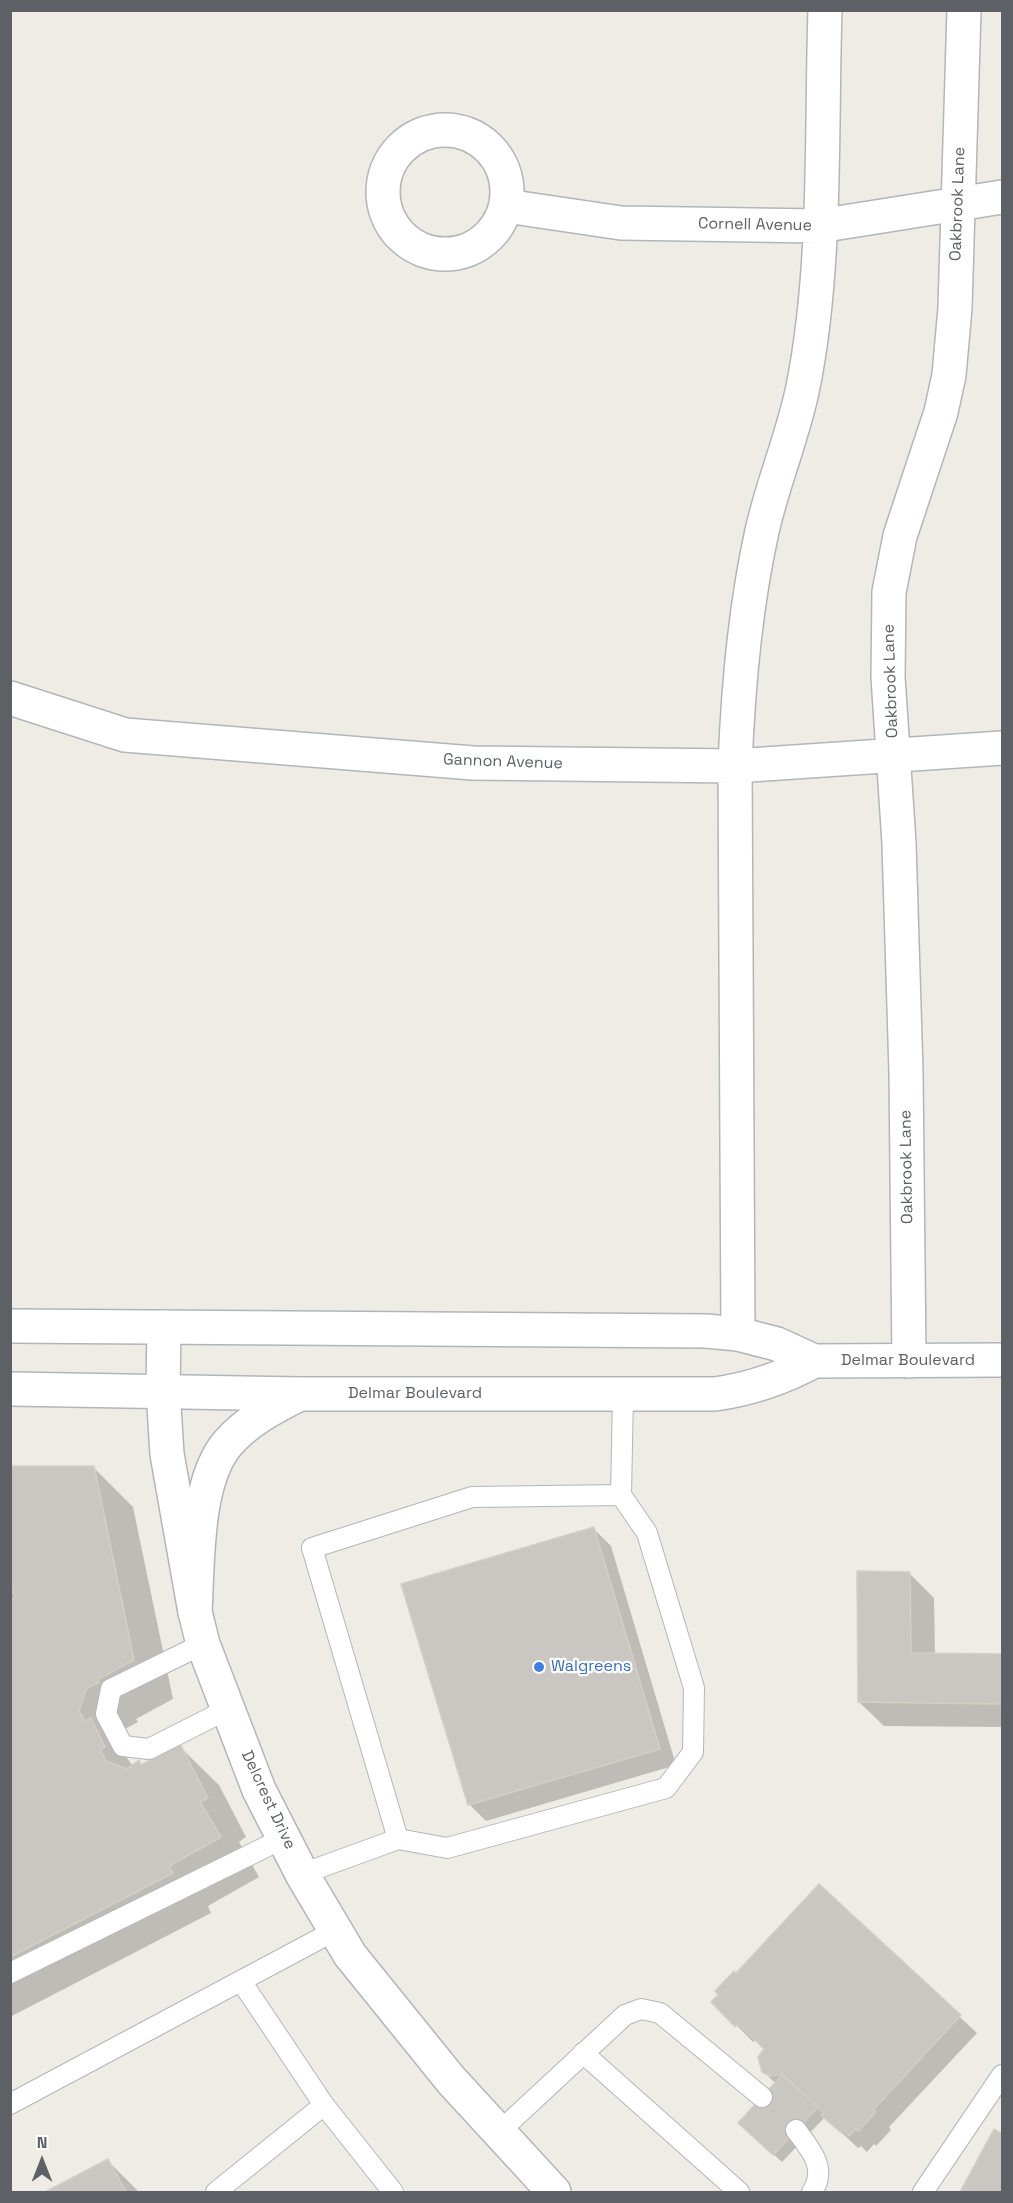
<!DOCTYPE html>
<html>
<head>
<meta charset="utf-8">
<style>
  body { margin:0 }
  #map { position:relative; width:1013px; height:2203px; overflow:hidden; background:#efece5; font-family:"Space Grotesk",sans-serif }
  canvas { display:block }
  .frame { position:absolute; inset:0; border:12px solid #5d6165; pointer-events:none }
  .north { position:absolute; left:12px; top:2131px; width:60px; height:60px; -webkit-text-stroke:4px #fff; paint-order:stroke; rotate:0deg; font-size:16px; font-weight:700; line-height:24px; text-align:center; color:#5d6165 }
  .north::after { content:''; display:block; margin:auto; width:21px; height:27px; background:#5d6165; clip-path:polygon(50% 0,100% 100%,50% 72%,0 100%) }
</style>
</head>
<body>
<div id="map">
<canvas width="1013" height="2203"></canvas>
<div class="frame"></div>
<div class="north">N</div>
</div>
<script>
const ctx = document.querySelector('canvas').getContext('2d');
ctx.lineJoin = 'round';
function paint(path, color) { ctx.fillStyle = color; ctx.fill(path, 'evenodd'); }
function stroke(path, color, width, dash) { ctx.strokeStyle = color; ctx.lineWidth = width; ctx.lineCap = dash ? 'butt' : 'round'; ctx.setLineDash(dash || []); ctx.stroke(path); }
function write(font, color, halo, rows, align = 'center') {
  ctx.font = font + ' "Space Grotesk",sans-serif'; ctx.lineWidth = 4.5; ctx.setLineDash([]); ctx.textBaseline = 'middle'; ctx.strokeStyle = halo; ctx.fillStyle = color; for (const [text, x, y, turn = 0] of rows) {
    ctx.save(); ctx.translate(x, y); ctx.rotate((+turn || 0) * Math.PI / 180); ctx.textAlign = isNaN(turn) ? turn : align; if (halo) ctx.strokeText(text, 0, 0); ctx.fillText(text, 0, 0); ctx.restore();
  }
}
const shadow = new Path2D(`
  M10,1467h83l40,40 40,192 -37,20 2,3 -13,7 -6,19 14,18 6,-4 3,4 37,-20 40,39 27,52 -7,5 20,35 -51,29 3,7 -201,104z
  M594,1529l17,17 65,219 -190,56 -17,-17z
  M910,1574l24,24 1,57h67v72l-118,-1 -25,-24z
  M819,1887l158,146 -88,94 2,3 -15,16 -2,-2 -7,8 -6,-6 -3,2 -33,-31 -43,45 -34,-31 28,-47 -13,-13 2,-22 -10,-9 -2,2 -39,-40z
  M995,2131l7,4v57h-40z
  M108,2161l31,31h-91z`);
const building = new Path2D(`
  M10,1466h84l40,194 -36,19 1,3 -13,7 -7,22 6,10 6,-3 14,29 -5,2 6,12 21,8 12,-9 2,5 39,-21 28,54 -8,4 21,35 -52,29 4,7 -163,84v-357l6,-2 -6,-11z
  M594,1527l66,222 -192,56 -67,-221z
  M857,1571l53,1 1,81 91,1v50l-144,-2z
  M819,1884l142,131 -88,95 3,2 -18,19 -2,-2 -7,7 -6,-6 -3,2 -19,-17 3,-2 -42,-39 -11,2 -9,-4 -4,-15 6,-8 -26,-25 -3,3 -24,-25 7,-7 -3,-4 19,-20 2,2z
  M782,2075l36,32 -45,48 -35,-32z
  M994,2129l8,5v58h-42z
  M108,2159l18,33h-81z`);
const service = new Path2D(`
  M203,1644l-92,45 -5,25 17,32 26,3 79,-40
  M398,1839l49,9 219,-60 27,-36 1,-64 -47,-155 -26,-38
  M302,1874l96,-35 -86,-291 160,-51 149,-2 2,-101
  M10,1973l274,-135
  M241,1981l83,124 69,87
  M583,2053l156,139
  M10,2104l326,-174
  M796,2130c14,19 32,38 16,62
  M499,2132l126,-117 16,-6 19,4 102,84
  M216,2192l108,-87
  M923,2192l79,-117`);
const minor = new Path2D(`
  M383 192a62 62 0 1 1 124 0a62 62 0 1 1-124 0Z
  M506,206l115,17 198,3 183,-29
  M10,698l115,37 348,28 262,3 267,-18
  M164,1327l-1,63 4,64 28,158 8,32 56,146 43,84 48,81 101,125 103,112
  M738,1334l-3,-568c3,-79 10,-158 27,-235 11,-49 31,-95 41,-144 24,-120 18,-254 22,-377
  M909,1361l-3,-289 -7,-229 -11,-166 1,-85 11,-56 41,-124 8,-37 6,-67 9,-298`);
const secondary = new Path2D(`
  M10,1326l696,5 32,3 39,10 37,17 188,-1
  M10,1389l290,5h415c36,-5 66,-15 99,-33
  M195,1612c3,-48 0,-131 33,-169 19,-22 46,-36 72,-49`);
const markers = [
  [539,1667,6,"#3f7fe0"]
];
const streetNames = [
  ["Oakbrook Lane",958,204,-88],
  ["Cornell Avenue",755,225,1],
  ["Oakbrook Lane",891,681,-92],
  ["Gannon Avenue",503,762,2],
  ["Oakbrook Lane",907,1167,-91],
  ["Delmar Boulevard",908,1361],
  ["Delmar Boulevard",415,1394],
  ["Delcrest Drive",268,1800,65]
];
const shopNames = [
  ["Walgreens",551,1667]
];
paint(shadow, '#0003');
paint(building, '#cac7c2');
stroke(building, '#d4cec3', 1.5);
stroke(service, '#b2b6ba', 22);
stroke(minor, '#b2b6ba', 36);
stroke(secondary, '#b1b5ba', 36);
stroke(service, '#fff', 20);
stroke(minor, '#fff', 33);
stroke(secondary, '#fff', 33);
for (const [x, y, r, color] of markers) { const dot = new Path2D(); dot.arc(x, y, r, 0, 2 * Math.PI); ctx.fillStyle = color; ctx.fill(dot); stroke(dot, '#fff', 2); }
write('16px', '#5d6165', '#fff', streetNames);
write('16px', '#366cbe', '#fff', shopNames, 'left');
</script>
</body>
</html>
